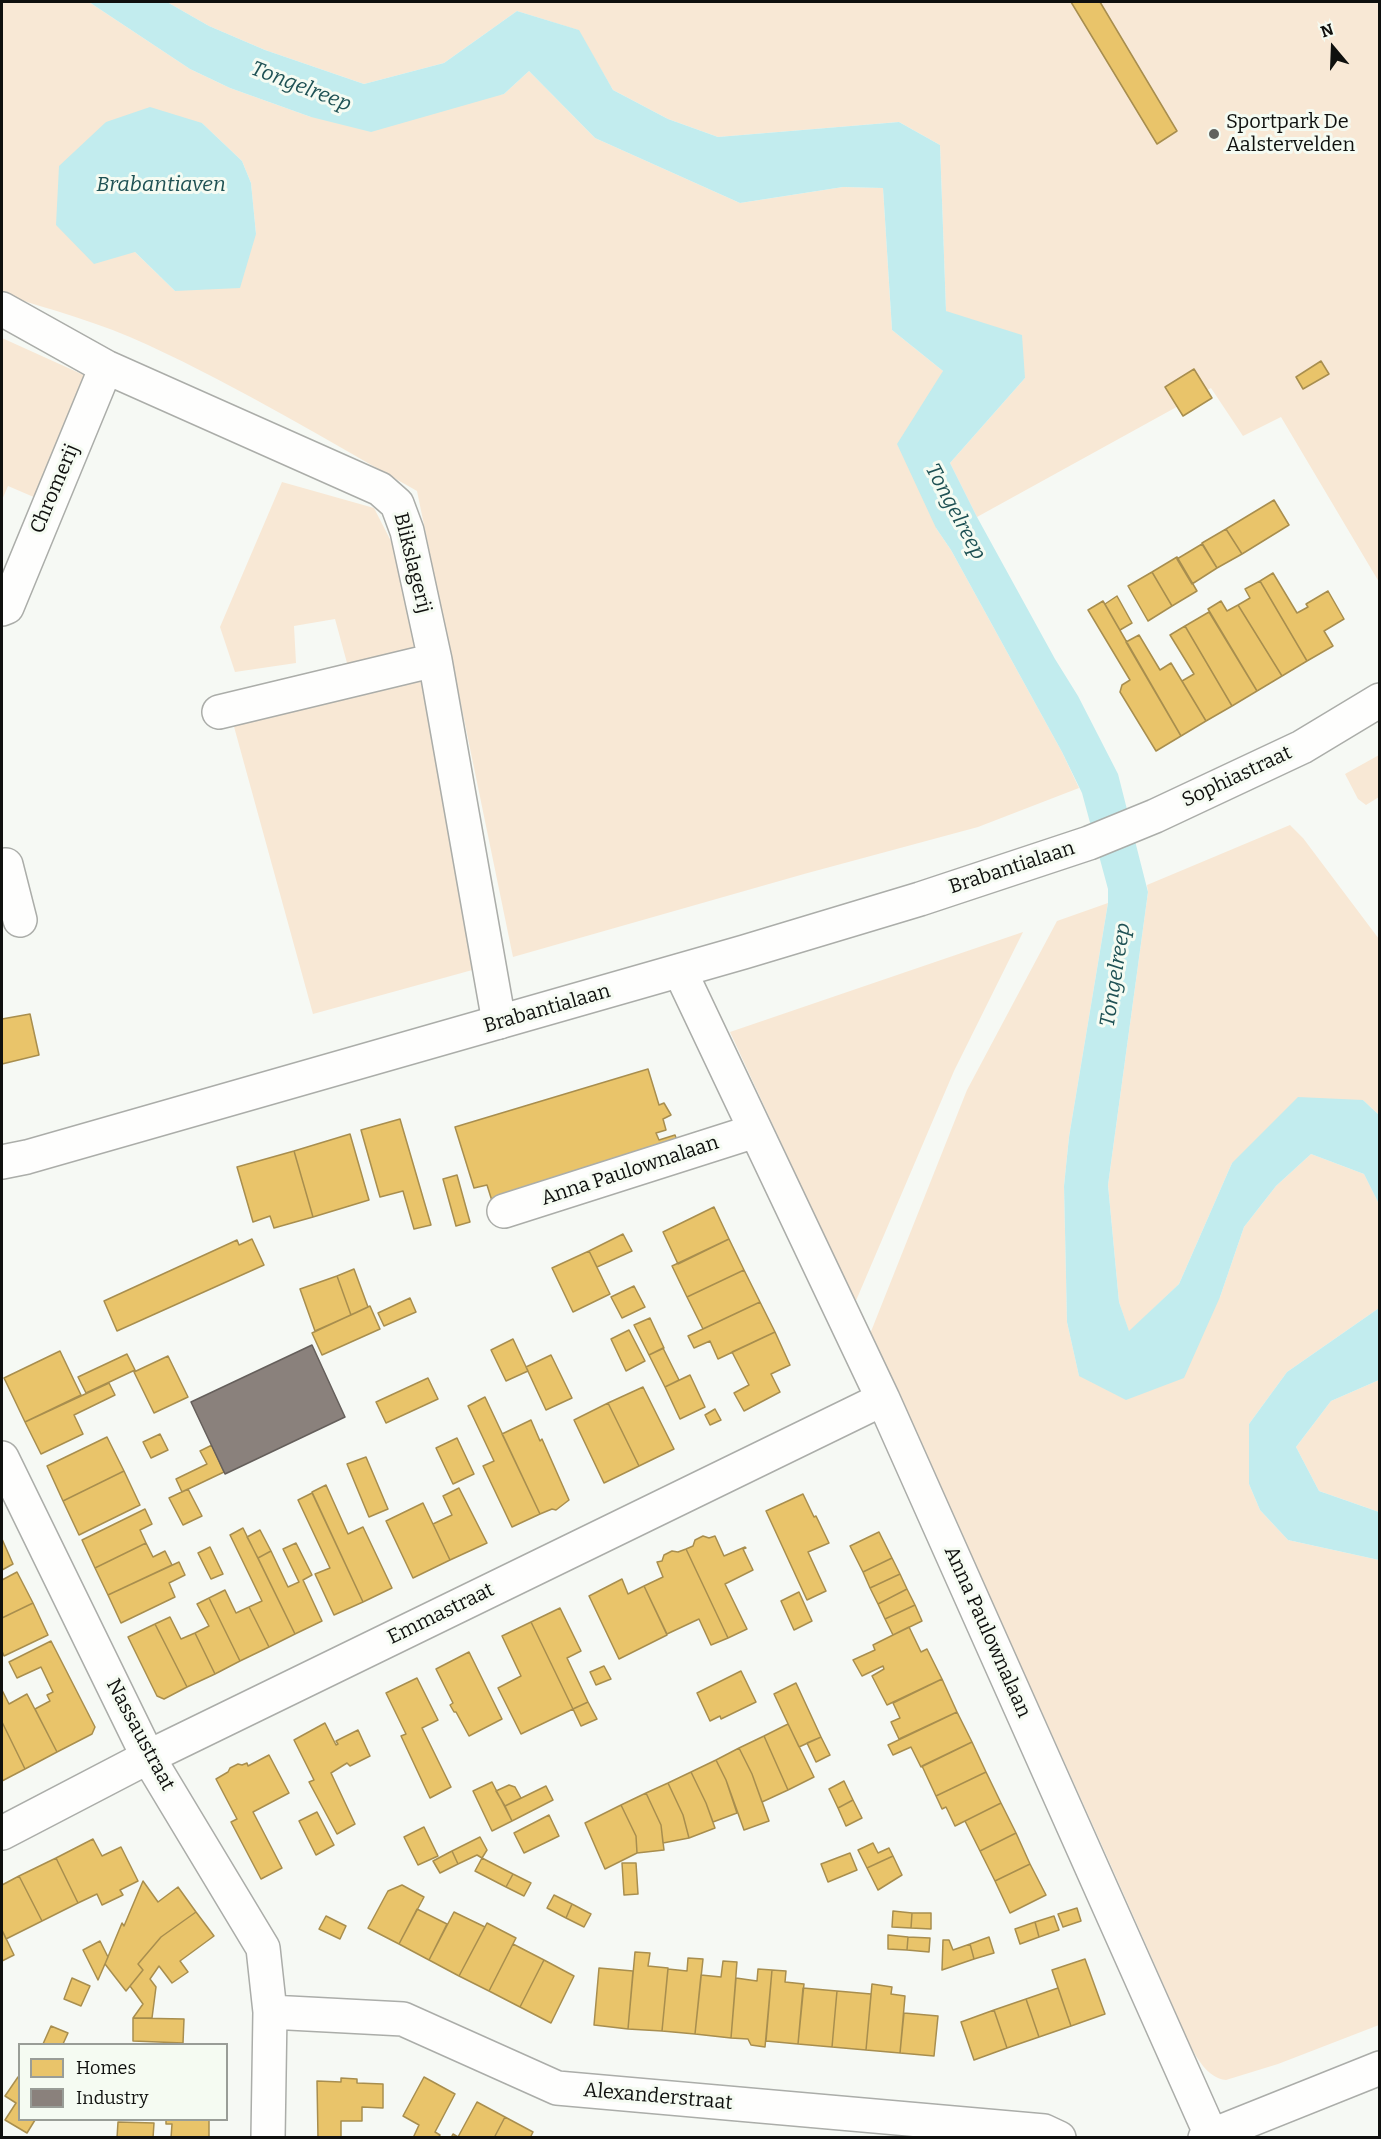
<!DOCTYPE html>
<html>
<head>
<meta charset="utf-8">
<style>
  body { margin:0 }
  #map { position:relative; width:1381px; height:2139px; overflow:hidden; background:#f6f9f4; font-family:Bitter,serif }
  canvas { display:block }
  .frame { position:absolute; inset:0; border:3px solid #0f100e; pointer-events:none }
  .legend { position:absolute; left:18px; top:2043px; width:210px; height:78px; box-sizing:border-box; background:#f5fbf2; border:2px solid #999d97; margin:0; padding:8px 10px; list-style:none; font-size:18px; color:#0f100e }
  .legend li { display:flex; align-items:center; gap:12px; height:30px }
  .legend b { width:30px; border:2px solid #999d97 }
  .north { position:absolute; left:1303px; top:18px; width:60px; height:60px; -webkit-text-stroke:4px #f5fbf2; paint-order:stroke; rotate:341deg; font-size:16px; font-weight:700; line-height:24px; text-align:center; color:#0f100e }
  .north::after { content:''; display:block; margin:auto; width:21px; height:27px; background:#0f100e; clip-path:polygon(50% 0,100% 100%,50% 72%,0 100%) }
</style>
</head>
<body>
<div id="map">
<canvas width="1381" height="2139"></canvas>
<div class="frame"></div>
<ul class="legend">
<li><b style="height:16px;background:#e9c46a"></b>Homes</li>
<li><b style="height:16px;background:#8a817c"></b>Industry</li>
</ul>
<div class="north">N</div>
</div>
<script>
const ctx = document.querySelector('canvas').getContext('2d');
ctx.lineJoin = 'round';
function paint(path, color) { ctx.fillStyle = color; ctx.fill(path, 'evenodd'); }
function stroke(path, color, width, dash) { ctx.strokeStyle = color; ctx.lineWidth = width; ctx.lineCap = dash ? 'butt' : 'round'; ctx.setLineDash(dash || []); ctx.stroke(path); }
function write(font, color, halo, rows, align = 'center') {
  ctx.font = font + ' Bitter,serif'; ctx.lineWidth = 6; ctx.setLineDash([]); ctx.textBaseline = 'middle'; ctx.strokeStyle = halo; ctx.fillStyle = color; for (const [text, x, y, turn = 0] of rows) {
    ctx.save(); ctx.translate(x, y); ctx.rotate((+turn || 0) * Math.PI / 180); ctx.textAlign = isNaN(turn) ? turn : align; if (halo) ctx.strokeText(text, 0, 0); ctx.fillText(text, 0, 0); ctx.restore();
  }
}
const green = new Path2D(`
  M2,2h87l101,67 40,19 81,29 193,-23 25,-23 66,67 145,65 103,-16 40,1 9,142 51,41 -7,157 15,22 111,202 17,36 -101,39 -174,47 -291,83 -96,-466c-88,-50 -176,-103 -269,-146 -46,-22 -97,-35 -146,-51zM202,123l40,38 9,22 5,51 -81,57 -40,-39z
  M167,2h1212v580l-98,-165 -38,19 -32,-48 -234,129 -27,-54 75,-85 -79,-67 -6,-166 -41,-23 -181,15 -50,-18 -55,-29 -35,-60 -61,-19 -73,52 -80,21 -99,-34 -56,-24z
  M2,338l84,38 -50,122 -28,-12 -6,14z
  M282,482l92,26 22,43 19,99 -68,13 -12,-44 -41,7 2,37 -61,9 -15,-45z
  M420,677l56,292 -163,45 -80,-291z
  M1379,755v42l-13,8 -8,-6 -13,-25z
  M1290,825l13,13 76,101v176l-16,-15 -131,63 -53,121 -50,48 -10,-30 -11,-117 40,-293 -1,-7z
  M1108,903l-39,234 -5,49 3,136 12,54 141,-79 24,-70 32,-41 35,-32 53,20 15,30v104l-92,64 -38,52v60l11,26 28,30 91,20v465l-101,39 -52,16c-19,-2 -30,-23 -38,-39 -102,-237 -212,-471 -318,-707l97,-244 90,-169z
  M1023,932l-69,139 -99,232 -125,-271z
  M1379,1380v132l-60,-21 -23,-44 35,-46z`);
const water = new Path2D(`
  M89,2h78l42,24 56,24 99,34 80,-21 73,-52 62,19 34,60 55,29 50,18 181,-15 41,23 6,166 76,24 3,43 -75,85 27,54 78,142 23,37 40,78 30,118 -40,293 11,117 10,29 50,-47 53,-121 66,-66 65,3 16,15v89l-15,-30 -53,-20 -35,32 -32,41 -24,70 -36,81 -58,22 -47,-24 -12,-54 -3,-136 5,-49 39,-234v-14l-26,-96 -20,-41 -111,-202 -15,-22 -39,-84 46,-73 -51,-41 -9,-142 -40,-1 -103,16 -145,-65 -66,-67 -25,23 -133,38 -60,-15 -81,-29 -40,-19z
  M150,107l52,16 40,38 9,22 5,51 -16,54 -65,3 -40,-39 -41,12 -38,-39 3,-59 47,-44z
  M1379,1308v72l-48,21 -35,46 23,44 60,21v48l-91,-20 -28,-30 -11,-26v-60l38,-52z`);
const homes = new Path2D(`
  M1071,2h29l77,129 -20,13z
  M1321,361l8,13 -26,15 -7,-12z
  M1194,369l18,29 -29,18 -18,-29z
  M1274,500l15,25 -47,29 -16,-25z
  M1226,529l16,25 -25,14 -15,-25z
  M1202,544l15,24 -25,16 -15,-25z
  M1177,557l20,34 -25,15 -20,-34z
  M1152,572l20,34 -24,15 -20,-35z
  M1273,573l24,40 11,-6 -2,-3 22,-13 16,28 -20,12 9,15 -26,15 -47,-80z
  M1260,581l47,80 -25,15 -44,-71 12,-7 -5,-9z
  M1117,596l15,27 -12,7 -15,-26z
  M1103,601l78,135 -25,15 -36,-59 2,-7 8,-5 -42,-70z
  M1221,601l6,10 11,-6 44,71 -25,15 -49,-82z
  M1209,612l48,79 -25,15 -47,-80z
  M1185,626l47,80 -26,15 -24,-40 12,-7 -24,-39z
  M1139,635l21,35 11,-7 35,58 -25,15 -55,-94z
  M30,1014l9,41 -37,9v-45z
  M648,1069l11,36 5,-2 7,12 -8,4 3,11 -10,3 3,7 16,-5 6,17 -189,49 -5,-16 -13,3 -19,-61z
  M400,1119l31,106 -17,4 -11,-38 -23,6 -19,-67z
  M350,1134l19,66 -56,17 -19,-66z
  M294,1151l19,66 -39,11 -4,-12 -17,6 -16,-55z
  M457,1175l13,47 -14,4 -13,-47z
  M714,1207l15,32 -51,25 -15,-32z
  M623,1234l9,17 -35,16 -8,-16z
  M252,1239l12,26 -147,66 -13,-30 133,-61 2,5z
  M729,1239l15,31 -57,27 -15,-31z
  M589,1251l21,43 -37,18 -21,-44z
  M354,1269l14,38 -17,8 -14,-39z
  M744,1270l16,32 -57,27 -16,-32z
  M337,1276l14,39 -36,16 -15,-42z
  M634,1286l11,21 -23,11 -11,-21z
  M410,1298l6,14 -32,14 -6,-13z
  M760,1302l15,30 -57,27 -8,-18 -16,7 -6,-12z
  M370,1306l10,23 -58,26 -10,-22z
  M650,1318l14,30 -15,7 -15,-30z
  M629,1330l16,31 -19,10 -15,-32z
  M775,1332l15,33 -19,9 9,18 -36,19 -10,-18 15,-8 -17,-33z
  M513,1339l15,32 -22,10 -15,-31z
  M663,1348l16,32 -14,7 -16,-32z
  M60,1351l21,44 -56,27 -21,-44z
  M127,1354l8,16 -49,23 -8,-16z
  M551,1355l21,43 -26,12 -20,-43z
  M168,1356l20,41 -34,16 -20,-41z
  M690,1375l15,32 -25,12 -15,-32z
  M428,1378l10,21 -52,24 -10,-21z
  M109,1383l6,12 -41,20 9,19 -42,20 -16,-32z
  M643,1387l31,62 -35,17 -31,-63z
  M485,1397l55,117 -28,13 -29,-61 11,-5 -26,-55z
  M608,1403l31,63 -35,17 -30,-63z
  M715,1409l6,11 -11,5 -5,-10z
  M531,1420l9,21 2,-2 27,61 -13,10 -4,-1 -12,5 -38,-80z
  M160,1434l8,16 -17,8 -8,-16z
  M107,1437l17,34 -61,30 -16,-35z
  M457,1438l17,36 -21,10 -17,-36z
  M212,1445l12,27 -42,20 -6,-13 31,-15 -7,-13z
  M366,1457l22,52 -19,8 -22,-53z
  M124,1471l16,34 -61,30 -16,-34z
  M326,1485l22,49 15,-7 29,61 -29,14 -51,-110z
  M459,1488l28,55 -37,17 -17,-36 19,-9 -9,-19z
  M188,1489l14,27 -19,9 -14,-27z
  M312,1493l51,109 -29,13 -19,-41 15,-6 -32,-68z
  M803,1494l11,23 2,-1 13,27 -21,9 18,39 -19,9 -41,-89z
  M423,1503l27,57 -37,18 -27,-57z
  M145,1509l7,15 -12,6 6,13 -51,25 -13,-28z
  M243,1528l52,106 -26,13 -20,-40 13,-6 -32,-66z
  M260,1530l11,21 -13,7 -11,-21z
  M879,1532l13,26 -29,14 -13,-26z
  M703,1536l6,2 6,-2 9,20 21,-9 1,1 -3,1 10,21 -28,14 22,45 -19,9 -42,-89 7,-3 2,-6z
  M2,1539l11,25 -11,6z
  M146,1543l7,14 12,-6 7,14 -64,30 -13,-27z
  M296,1543l16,32 -9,5 19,41 -27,13 -37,-76 13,-7 17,36 11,-5 -16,-33z
  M210,1547l13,27 -12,5 -13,-26z
  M686,1549l42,89 -17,7 -12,-26 -32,15 -23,-48 19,-9 -6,-15 5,-1 2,-6 8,-4 6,1z
  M892,1558l8,16 -30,14 -7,-16z
  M179,1562l6,13 -16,8 6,14 -54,26 -13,-28z
  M17,1572l16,31 -31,15v-38z
  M900,1574l7,15 -29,15 -8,-16z
  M622,1579l6,15 16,-8 23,49 -48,24 -30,-63z
  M907,1589l8,16 -30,14 -7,-15z
  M225,1590l11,23 13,-6 20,40 -29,14 -31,-63z
  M799,1592l13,29 -18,9 -13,-29z
  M209,1598l31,63 -25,13 -20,-41 14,-7 -12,-22z
  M33,1603l15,32 -44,21 -2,-5v-33z
  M915,1605l7,16 -29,14 -8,-16z
  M560,1608l21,43 -14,7 21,44 -15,7 -42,-87z
  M170,1617l11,22 14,-6 20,41 -28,13 -32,-63z
  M531,1622l42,87 -52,25 -23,-46 23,-12 -19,-40z
  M155,1624l32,63 -23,12 -7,-3 -29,-59z
  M909,1627l12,25 6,-3 15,30 -55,26 -15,-29 12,-7 -1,-3 -21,10 -9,-16 22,-10 -2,-5z
  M51,1641l44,86 -3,7 -35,18 -22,-43 15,-8 -3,-6 6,-3 -12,-25 -24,11 -8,-16z
  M469,1652l33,67 -33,17 -13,-24h-2l-4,-7 3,-2 -17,-34z
  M604,1666l7,13 -15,6 -6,-13z
  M741,1671l15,31 -35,17 -1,-3 -10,5 -13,-28z
  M417,1678l21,42 -16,8 29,59 -21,11 -29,-62 5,-2 -20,-41z
  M942,1679l15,33 -58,27 -8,-17 9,-4 -7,-15z
  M796,1683l25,54 -22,10 -25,-53z
  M2,1690l7,14 18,-10 30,58 -32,17 -23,-47z
  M588,1702l9,17 -16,7 -8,-17z
  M957,1712l15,30 -51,25 -10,-20 -18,8 -5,-10z
  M2,1722l23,47 -23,12z
  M325,1723l11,22 2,-1 -2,-3 22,-11 12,26 -20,10 -3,-3 -16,10 24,51 -18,10 -28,-52 5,-2 -20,-40z
  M788,1724l26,53 -26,13 -24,-54z
  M764,1736l24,54 -26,12 -10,-28 -13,-26z
  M821,1737l9,18 -14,7 -9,-19z
  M972,1742l14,30 -50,24 -14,-30z
  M739,1748l13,26 17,47 -25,9 -18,-50 -10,-20z
  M269,1755l20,38 -36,19 29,56 -21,11 -30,-57 6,-3 -21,-40 12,-7 2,-4 8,-4 4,1 5,-2 1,3z
  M716,1760l10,20 11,33 -24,9 -7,-19 -15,-31z
  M691,1772l15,31 9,25 -26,10 -6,-23 -15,-32z
  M986,1772l15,31 -46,23 -9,-19 -4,2 -6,-13z
  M844,1781l9,19 -15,8 -9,-19z
  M492,1782l20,39 -20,10 -19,-40z
  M668,1783l15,32 6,23 -26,5 -2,-18 -15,-32z
  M509,1785l6,2 6,11 -16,8 -9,-15z
  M546,1786l7,14 -41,21 -7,-15z
  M646,1793l15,32 3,25 -27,3 -1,-17 -15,-31z
  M853,1800l9,18 -16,8 -8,-18z
  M1001,1803l15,30 -36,18 -15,-30z
  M621,1805l15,31 1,17 -32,16 -20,-46z
  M317,1812l17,33 -18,10 -17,-34z
  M549,1815l10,21 -35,17 -10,-20z
  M424,1827l14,29 -20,9 -14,-28z
  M1016,1833l14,31 -35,17 -15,-30z
  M480,1837l7,13 -5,8 -5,-3 -19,9 -6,-13z
  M93,1839l9,17 19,-9 17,34 -18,9 3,5 -21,10 -5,-11 -19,9 -22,-45z
  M873,1843l5,10 11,-5 4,8 -26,12 -9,-18z
  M452,1851l6,13 -18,9 -7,-12z
  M850,1853l7,17 -29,12 -7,-18z
  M893,1856l9,19 -24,15 -11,-22z
  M56,1858l22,45 -36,18 -23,-45z
  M482,1858l31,16 -7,13 -31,-16z
  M622,1863h14l2,31 -14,1z
  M1030,1864l16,31 -36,18 -15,-32z
  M513,1874l18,9 -7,13 -18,-9z
  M19,1876l23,45 -36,18 -4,-9v-45z
  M143,1881l15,21 20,-15 18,25 -35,25 -23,27 5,6 -17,21 -21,-27 17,-41 2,3z
  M402,1885l22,12 -25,47 -31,-16 20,-37z
  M554,1895l18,9 -6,14 -19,-10z
  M572,1904l19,10 -7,13 -18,-9z
  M1077,1908l4,13 -18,6 -5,-13z
  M417,1909l30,15 -18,36 -30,-16z
  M893,1911l19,2 -1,15 -19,-1z
  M196,1912l18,24 -34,25 8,11 -16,11 -13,-17 -9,13 6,8 -4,31h-19l10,-14 -13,-18 13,-16 -5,-6 23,-27z
  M454,1912l31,15 -26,49 -30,-16z
  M912,1913h19v16l-20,-1z
  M326,1916l20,10 -6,13 -21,-10z
  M1054,1916l5,14 -20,7 -4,-15z
  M1035,1922l4,15 -19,7 -5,-15z
  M487,1923l29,15 -27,53 -30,-15z
  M2,1930l12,25 -12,6z
  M888,1935l20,2 -1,13 -19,-1z
  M908,1937l22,1 -1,14 -22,-2z
  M989,1937l5,16 -20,6 -4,-15z
  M943,1940h6l4,10 17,-6 4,15 -32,11z
  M100,1941l8,16 -10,23 -15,-30z
  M513,1944l31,16 -24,47 -31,-16z
  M635,1952l15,1 -2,13 20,2 -6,63 -34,-2z
  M688,1958l15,1 -8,75 -33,-3 6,-62 19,2z
  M1085,1959l20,55 -34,12 -19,-56z
  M544,1960l30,16 -23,47 -31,-16z
  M723,1961l14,1 -6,76 -36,-4 6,-59 20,2z
  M599,1968l34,3 -5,58 -34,-4z
  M758,1969l14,1 -7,77 -14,-2 -3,-6 -17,-1 5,-60 21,3z
  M772,1970l14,1 -1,11 19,2 -6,60 -32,-3z
  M72,1978l18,8 -9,20 -17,-7z
  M872,1984l20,3 -1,7 14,2 -5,57 -34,-3z
  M803,1988l34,3 -5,56 -34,-3z
  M1058,1988l13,38 -32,11 -13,-38z
  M837,1991l34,3 -5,56 -34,-3z
  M1026,1999l13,38 -32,11 -13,-38z
  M994,2010l13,38 -33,12 -13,-38z
  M904,2013l34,3 -4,40 -34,-3z
  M133,2018l51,1 -1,24 -50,-2z
  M51,2026l17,7 -5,11h-20z
  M18,2077l2,2v41h15l-8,13 -22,-13 11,-17 -11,-7z
  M424,2077l31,17 -20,38 5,3 -2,3h-25l6,-13 -16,-9z
  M341,2078l16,1v4l26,1v24l-21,-1v14h-21v17h-23l-1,-57 24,1z
  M477,2102l28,15 -11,21h-43l2,-4 5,3z
  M505,2117l28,15 -3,6h-36z
  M166,2120h43v18h-38l1,-14h-6z
  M118,2122l36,1 -1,15h-36z`);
const industry = new Path2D(`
  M312,1345l33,72 -120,57 -34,-72z`);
const minor = new Path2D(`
  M2,309l104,58 274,122 17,15 10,27 28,129 64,362
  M2,609l5,-2 99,-240
  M219,712l216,-52
  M2,867l4,-2 14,55
  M680,971l203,428 328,736
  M504,1211l251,-80
  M2,1458l146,299 115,191 7,64 -2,126
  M2,1833l146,-76 735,-358
  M270,2012l133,7 154,69 487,43 15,7
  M1205,2138l175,-70`);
const tertiary = new Path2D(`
  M2,1162l25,-5 717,-205 176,-53 169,-56 66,-27 147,-69 78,-47`);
const markers = [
  [1214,134,6,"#60625e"]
];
const poiNames = [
  ["Sportpark De",1226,122],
  ["Aalstervelden",1226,145]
];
const streetNames = [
  ["Chromerij",55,489,-67],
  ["Blikslagerij",412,563,76],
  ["Sophiastraat",1237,777,-25],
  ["Brabantialaan",1012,868,-18],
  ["Brabantialaan",547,1009,-16],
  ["Anna Paulownalaan",630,1171,-18],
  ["Emmastraat",441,1614,-26],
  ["Anna Paulownalaan",987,1632,66],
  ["Nassaustraat",140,1735,62],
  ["Alexanderstraat",658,2097,5]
];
const waterNames = [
  ["Tongelreep",301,87,21],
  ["Brabantiaven",161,185],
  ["Tongelreep",955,512,62],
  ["Tongelreep",1116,975,-81]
];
paint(green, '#f8e8d5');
paint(water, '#c2ecee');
paint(homes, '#e9c46a');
stroke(homes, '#a88e4e', 1.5);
paint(industry, '#8a817c');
stroke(industry, '#655f5b', 1.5);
stroke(minor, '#abada9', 36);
stroke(tertiary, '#abada9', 36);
stroke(minor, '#fefefd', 33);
stroke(tertiary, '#fefefd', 33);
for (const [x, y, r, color] of markers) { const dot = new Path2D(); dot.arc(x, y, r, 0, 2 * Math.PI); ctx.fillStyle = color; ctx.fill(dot); stroke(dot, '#f5fbf2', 2); }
write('20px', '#0f100e', '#f5fbf2', poiNames, 'left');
write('20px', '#0f100e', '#f5fbf2', streetNames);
write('italic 21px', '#1e5154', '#f5fbf2', waterNames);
</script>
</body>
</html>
